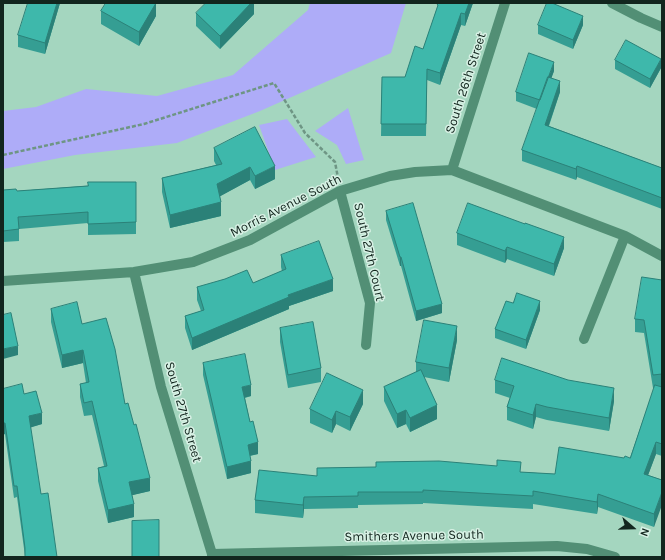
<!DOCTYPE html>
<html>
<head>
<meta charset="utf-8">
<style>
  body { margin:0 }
  #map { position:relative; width:665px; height:560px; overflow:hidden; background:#a4d6bf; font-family:Karla,sans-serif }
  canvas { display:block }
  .frame { position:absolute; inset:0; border:4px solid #12261e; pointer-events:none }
  .north { position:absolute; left:613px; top:508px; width:40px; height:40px; -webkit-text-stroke:3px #d8f1e5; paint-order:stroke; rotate:110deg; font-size:11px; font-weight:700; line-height:16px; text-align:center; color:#12261e }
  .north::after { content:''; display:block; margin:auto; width:14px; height:18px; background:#12261e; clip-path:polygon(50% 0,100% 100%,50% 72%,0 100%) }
</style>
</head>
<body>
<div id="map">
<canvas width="665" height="560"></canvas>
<div class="frame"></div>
<div class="north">N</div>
</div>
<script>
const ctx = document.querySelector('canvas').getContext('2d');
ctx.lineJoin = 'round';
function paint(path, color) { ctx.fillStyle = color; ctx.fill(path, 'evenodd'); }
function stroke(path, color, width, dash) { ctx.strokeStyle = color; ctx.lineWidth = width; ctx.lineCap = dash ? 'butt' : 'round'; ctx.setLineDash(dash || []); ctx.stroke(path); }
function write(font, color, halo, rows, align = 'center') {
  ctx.font = font + ' Karla,sans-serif'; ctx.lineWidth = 3; ctx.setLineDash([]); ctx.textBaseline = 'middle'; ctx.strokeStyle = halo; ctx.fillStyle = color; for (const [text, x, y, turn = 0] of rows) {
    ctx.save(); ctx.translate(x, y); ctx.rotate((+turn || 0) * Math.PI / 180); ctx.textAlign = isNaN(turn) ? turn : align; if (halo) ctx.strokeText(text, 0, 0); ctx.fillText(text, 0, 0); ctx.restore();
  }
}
const green = new Path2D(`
  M310,3h96l-15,50 -131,58 -83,32 -102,12 -72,14v-58l33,-4 50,-18 71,7 76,-21 75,-65z
  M348,108l16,52 -18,4 -9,-19 -22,-14z
  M287,119l29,38 -41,13 -16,-45z`);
const path = new Path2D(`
  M3,155l141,-31 130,-41 31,50 30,29 3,16`);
const minor = new Path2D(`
  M612,3l29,15 21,9
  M452,170l53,-167
  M340,191l30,112 -4,42
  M134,272l27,115 51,167v3
  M3,281l131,-9 59,-10 57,-22 90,-49 50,-15 25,-4 37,-2 173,66 37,20
  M584,339l41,-103
  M212,554l345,-8 30,3 28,8`);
const wall = new Path2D(`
  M60,3l-15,51 -27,-7v-12z
  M156,3v13l-17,30 -38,-22v-13z
  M254,3v11l-34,35 -24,-23v-13z
  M438,3h35l-8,23 -4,-1 -21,60 -13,-5 -1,56h-45l1,-59h23l18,-28 14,-41z
  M538,25h45l-10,24 -35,-15z
  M615,60l46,8 -11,20 -35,-19z
  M554,71l-3,7 9,14 -11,34 113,42v41l-85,-32 -1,3 -54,-19v-11l15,-41 -21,-8v-9z
  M214,148l61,31 -20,10 -5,-9 -30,16 1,20 -51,12 -8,-36v-14l54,-13 -2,-4z
  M136,182v52l-48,1v-12l-69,6v12l-16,1v-52l14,1z
  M386,211l56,102 -26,8 -15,-55h-1l-14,-46z
  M457,233l107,15 -10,28 -47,-17 -2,4 -48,-18z
  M281,255l52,36 -44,15v3l-97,41 -7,-22v-12l16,-5 -4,-11v-13l56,-4 29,-12 -1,-4z
  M662,280v107h-1h1v69l-6,-2 -8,21 14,5 -8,47 -56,-20 -1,7 -64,-10v5l-110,-6v1l-65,1v3l-54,1 -1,9 -48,-5v-13l62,-24 204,-4 34,2 75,-16 24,-70h-1l-9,-55 -9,-1v-13z
  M513,303l27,7 -14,39 -31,-11v-9z
  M51,309l31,15 43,80 25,87 -18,4 2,22 -26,6 -10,-42v-13l6,-2 -12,-51 -8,1 -4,-19v-13l6,-1 -3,-20 -21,5 -11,-46z
  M280,328l41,40v14l-33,6 -8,-46z
  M457,340l-8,42 -25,-5 13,42 -27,13 -4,-8 -9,4 -13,-27v-14l32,-15v-10z
  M203,363l48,33 -6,2 5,24 8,32 -8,2 1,17 -24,6 -24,-104z
  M495,380l119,21 -5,30 -62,-11 -11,-3 -3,12 -26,-9v-13l3,-9 -15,-5z
  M3,389l21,5 18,30 -11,3 -6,129 -8,-59 -3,1 -9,-64z
  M363,404l-13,27 -14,-7 -4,9 -22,-10v-14z`);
const shadedWall = new Path2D(`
  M57,3h3l-15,51v-11z
  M156,3v13l-17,30v-14z
  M251,3h3v11l-34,35v-13z
  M469,3h4l-8,23v-12z
  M461,13v12l-21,60v-12z
  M583,16v9l-10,24v-9z
  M661,59v9l-11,20v-9z
  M554,62v9l-14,39v-9z
  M560,81v11l-15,44v-11z
  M275,166v13l-20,10v-13z
  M577,166v11l-1,3v-11z
  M250,167v13l-33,18v-14z
  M221,202v14l-51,12v-13z
  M564,237v11l-10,28v-12z
  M507,247v12l-2,4v-12z
  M400,257h1v9h-1z
  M333,279v12l-44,15v3l-97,41v-12l96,-43z
  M540,301v9l-14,39v-9z
  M442,304v9l-26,8v-10z
  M457,326v14l-8,42v-14z
  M18,346v9l-15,4v-10z
  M83,350v13l-21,5v-13z
  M251,385v11l-9,2v-11z
  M614,388v13l-5,30v-13z
  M363,390v14l-13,27v-14z
  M536,404v13l-3,12v-14z
  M437,405v14l-27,13v-14z
  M406,410v14l-9,4v-14z
  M336,411v13l-4,9v-13z
  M42,413v11l-13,4v-12z
  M3,423h2v11l-2,1z
  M258,442v12l-10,2v-11z
  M656,442v12l-12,32v-12z
  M251,461v12l-24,6v-12z
  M150,478v13l-21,5v-14z
  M662,492v13l-8,22v-13z
  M598,494v13l-1,7v-12z
  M304,497v12l-1,9v-13z
  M134,504v13l-26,6v-13z`);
const building = new Path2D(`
  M28,3h29l-12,40 -27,-8z
  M106,3h50l-17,29 -38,-21z
  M206,3h45l-31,33 -24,-23z
  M438,3h31l-4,11 -4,-1 -21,60 -13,-4 -1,55h-45l1,-47h23l10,-31 8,3 15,-44 -1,-1z
  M547,3h5l31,13 -10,24 -35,-15z
  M626,40l35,19 -11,20 -35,-19z
  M529,53l25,9 -14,38 -24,-8z
  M548,77l12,4 -15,44 117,43v30l-85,-32 -1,3 -54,-19z
  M255,127l20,39 -20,10 -5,-9 -33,17 4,18 -51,13 -8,-37 60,-14 -8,-16z
  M88,182h48v40l-48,2v-12l-70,5 1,12 -16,2v-41l13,-1 1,2 71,-5z
  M413,203l29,101 -26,7 -15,-54h-1l-14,-46z
  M468,203l57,21v-1l39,14 -10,27 -47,-17 -2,4 -48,-18z
  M319,241l14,38 -45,16 1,2 -97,41 -7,-22 19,-6 -7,-23 28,-8 22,-9 6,13 33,-14 -5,-14z
  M642,277l20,3v94l-9,1 -9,-55 -9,-1z
  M517,293l23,8 -14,39 -31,-11 11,-28 7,2z
  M77,302l5,22 24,-6 9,31 10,55 3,-1 6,22 2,-1 14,54 -21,4 5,22 -26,6 -10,-42 9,-2 -15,-65 -8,2 -4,-19 9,-2 -6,-32 -21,5 -11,-46z
  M11,313l7,33 -15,3v-34z
  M424,320l33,6 -8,42 -33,-6z
  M313,322l8,46 -33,7 -8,-47z
  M245,354l6,31 -9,2 8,35 3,-1 5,21 -10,3 3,16 -24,6 -24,-104z
  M502,358l66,22 46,8 -5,30 -62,-11 -11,-3 -3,11 -26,-8 7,-21 -19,-6z
  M421,370l16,35 -27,13 -4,-8 -9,4 -13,-27z
  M327,373l36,17 -13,27 -14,-6 -4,9 -22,-11z
  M22,384l2,10 12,-3 6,22 -13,3 12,78 7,-1 9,64h-32v-9l-8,-62h-3l-9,-63h-2v-34z
  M655,385l7,2v57l-6,-2 -12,32 18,6v12l-8,22 -56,-20 -1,8 -64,-11v5l-110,-6v2h-65v4l-54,1 -1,8 -48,-5 4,-30 58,6v-8l59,-1v-5l63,-1 58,5v-6l24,2 -1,10 35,2 4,-27 65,11 1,-2 5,2z
  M159,520v37h-27v-36z`);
const streetNames = [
  ["South 26th Street",466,83,-72],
  ["Morris Avenue South",286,206,-27],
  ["South 27th Court",369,252,77],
  ["South 27th Street",183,412,74],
  ["Smithers Avenue South",414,536,-1]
];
paint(green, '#aeacf8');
stroke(path, '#6e9584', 2.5, [4, 2]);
stroke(minor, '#528f75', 10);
paint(wall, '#359e93');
paint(shadedWall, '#2b8178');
paint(building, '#3eb8ab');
stroke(building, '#2b8178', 1);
write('13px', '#12261e', '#d8f1e5', streetNames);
</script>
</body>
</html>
